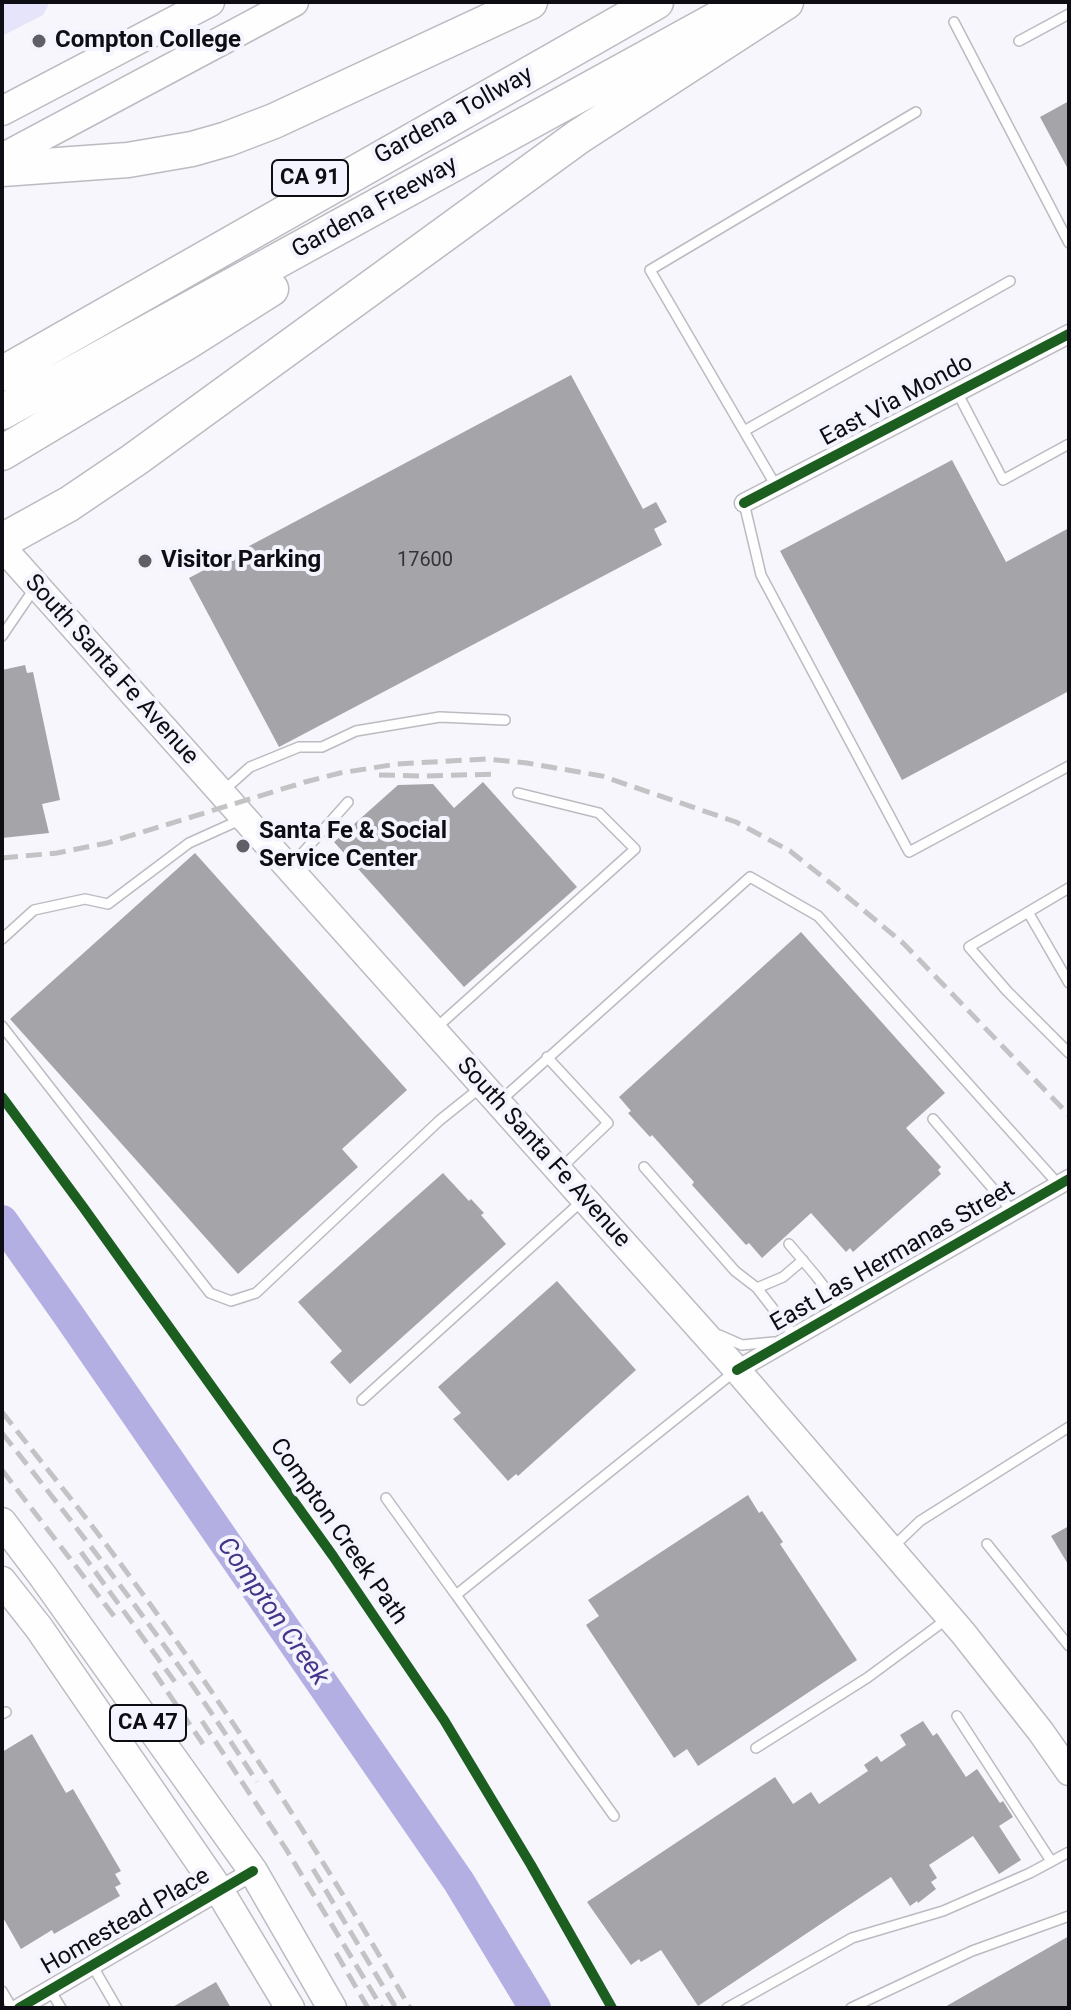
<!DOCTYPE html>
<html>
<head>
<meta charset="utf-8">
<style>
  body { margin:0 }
  #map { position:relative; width:1071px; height:2010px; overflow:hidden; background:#f6f6fc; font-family:Roboto,sans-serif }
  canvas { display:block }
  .frame { position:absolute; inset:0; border:4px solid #0e0d13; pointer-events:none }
</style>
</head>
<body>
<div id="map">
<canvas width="1071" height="2010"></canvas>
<div class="frame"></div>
</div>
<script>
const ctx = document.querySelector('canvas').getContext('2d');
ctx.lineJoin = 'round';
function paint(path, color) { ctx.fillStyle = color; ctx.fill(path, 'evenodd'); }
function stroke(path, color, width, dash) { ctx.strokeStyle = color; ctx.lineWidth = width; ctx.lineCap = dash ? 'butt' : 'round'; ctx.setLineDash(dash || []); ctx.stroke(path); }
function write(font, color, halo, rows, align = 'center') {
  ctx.font = font + ' Roboto,sans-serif'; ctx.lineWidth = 8; ctx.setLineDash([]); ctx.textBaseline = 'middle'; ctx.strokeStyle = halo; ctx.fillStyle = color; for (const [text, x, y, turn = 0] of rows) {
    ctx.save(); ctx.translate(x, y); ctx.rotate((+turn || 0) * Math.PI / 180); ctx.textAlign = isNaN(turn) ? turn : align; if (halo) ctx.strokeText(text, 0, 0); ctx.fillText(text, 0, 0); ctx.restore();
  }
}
const green = new Path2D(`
  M2,2h48l-7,13 -41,21z`);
const river = new Path2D(`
  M2,1221l65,92 392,569 76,126`);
const building = new Path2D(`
  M1069,101v70l-29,-54z
  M571,375l72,134 13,-7 11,20 -13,7 8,16 -383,202 -90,-169z
  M952,460l54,102 63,-34v163l-167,89 -122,-229z
  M25,665l2,8 6,-1 27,128 -18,4 7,29 -47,5v-168z
  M483,782l94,105 -113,100 -130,-145 64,-57 35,-1 21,24z
  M195,853l212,237 -65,59 16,18 -120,107 -228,-255z
  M801,932l144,161 -39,35 35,39 -3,3 3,4 -88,78 -3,-4 -4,4 -35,-39 -49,45 -13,-15 -3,2 -54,-60 2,-3 -42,-47 -2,2 -22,-24 3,-2 -12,-14z
  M443,1173l26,28 2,-2 13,14 -3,2 25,29 -156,140 -20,-22 12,-11 -44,-49z
  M557,1281l79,89 -118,106 -2,-2 -8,7 -55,-62 8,-6 -23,-26z
  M748,1495l11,18 3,-2 21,31 -3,2 77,116 -159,106 -11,-17 -13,9 -88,-133 13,-9 -11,-16z
  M1069,1526v40l-18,-30z
  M923,1721l10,15 4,-3 29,44 11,-8 23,34 3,-2 10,16 -14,9 22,34 -22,14 -26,-38 -44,29 8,13 -6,4 5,7 -18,14 -1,-2 -7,5 -19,-29 -193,129 -37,-56 -20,12 -2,-3 -8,6 -44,-63 188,-125 18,27 18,-12 8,12 49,-33 -4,-6 13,-9 4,6 25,-17 -6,-10z
  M32,1734l34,59 7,-4 48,82 -6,3 6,10 -6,3 5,9 -66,38 -2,-4 -31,19 -19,-33v-164z
  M1069,1936v72h-126z
  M216,1982l15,26h-60z`);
const service = new Path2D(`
  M954,22l115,221
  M1019,41l50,-27
  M957,392l46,88 66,-36
  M744,431l266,-150
  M776,486l-126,-216 266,-158
  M744,503l17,72 148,277 160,-86
  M2,636l32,-47
  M222,792l28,-25 49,-20h23l34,-16 84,-14 65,3
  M291,866l57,-64
  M1069,888l-100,59 38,44 62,62
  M1028,912l41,71
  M2,939l32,-29 51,-11 23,5 81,-61 51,-23
  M2,1026l208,267 21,8 25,-8 184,-173 40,-32
  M436,1028l199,-179 -36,-36 -81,-20
  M547,1057l61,66 -49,47
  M499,1102l251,-225 68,39 241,269
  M933,1119l80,93
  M644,1167l91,104 22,17 26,-11 20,-17
  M789,1244l27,32 26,34
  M757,1288l38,49
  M719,1335l23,10 32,-3
  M362,1400l220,-199
  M386,1498l70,97
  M987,1544l82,102
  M893,1547l27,-26 149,-94
  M2,1714l4,-2
  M957,1716l94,145
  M756,1748l111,-70 80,-59
  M614,1816l-158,-221 278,-223
  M92,1965l25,43
  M50,1990l11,18
  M2,1991l10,17
  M727,2008l125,-70 91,-27 87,-38 39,-21
  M851,2008l121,-57 97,-35`);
const minor = new Path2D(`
  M744,503l325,-169
  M737,1370l332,-191
  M19,2008l234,-137`);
const secondary = new Path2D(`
  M2,547l735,823 226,263 78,99 28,40`);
const primary = new Path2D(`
  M2,111l208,-109
  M2,158l292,-156
  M2,1522l40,53 211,296 79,137
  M2,1581l37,47 180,262 71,118`);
const motorway = new Path2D(`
  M2,169l126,-9 64,-11 35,-10 47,-18 256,-119
  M2,374l654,-372
  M2,412l746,-410
  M2,453l187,-112 82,-52
  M2,541l67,-37 65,-44 444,-323 208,-135`);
const rail = new Path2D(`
  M379,775l44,1 76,-2
  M2,858l55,-5 50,-10 198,-61 35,-9 57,-9 89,-5 41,4 75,13 134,46 54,29 48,38 65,54 166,172
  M2,1412c36,46 74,92 109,139 109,146 208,299 299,457
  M2,1433c90,113 177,227 255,349
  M2,1470l112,146
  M81,1552l94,130
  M154,1672l49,72
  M202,1721l84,128 96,159
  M313,1869l83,139
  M336,1953l32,55`);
const cycleway = new Path2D(`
  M744,503l325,-169
  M2,1097l81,110 250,349 111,164 87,145 81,143
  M737,1370l332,-191
  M19,2008l234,-137`);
const markers = [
  [39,41,8,"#5f5f65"],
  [145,561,8,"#5f5f65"],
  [243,846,8,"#5f5f65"]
];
const numberNames = [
  ["17600",425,561]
];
const shields = [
  [310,178,76],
  [148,1723,76]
];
const shieldNames = [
  ["CA 91",310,178],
  ["CA 47",148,1723]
];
const poiNames = [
  ["Compton College",55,41],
  ["Visitor Parking",161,561],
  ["Santa Fe & Social",259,832],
  ["Service Center",259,860]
];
const streetNames = [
  ["Gardena Tollway",454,116,-29],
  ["Gardena Freeway",375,208,-29],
  ["East Via Mondo",897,401,-28],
  ["South Santa Fe Avenue",111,670,48],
  ["South Santa Fe Avenue",543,1153,48],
  ["East Las Hermanas Street",893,1257,-30],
  ["Compton Creek Path",338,1532,55],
  ["Homestead Place",126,1922,-30]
];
const waterNames = [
  ["Compton Creek",272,1612,55]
];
paint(green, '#e6e4fb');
stroke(river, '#b4afe3', 32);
paint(building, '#a4a4a9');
stroke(service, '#bbbbc1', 12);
stroke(minor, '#bbbbc1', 21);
stroke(secondary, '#bbbbc1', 29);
stroke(primary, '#bbbbc1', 31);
stroke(motorway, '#bbbbc1', 37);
stroke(service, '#fefeff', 9);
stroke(minor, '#fefeff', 18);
stroke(secondary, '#fefeff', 26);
stroke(primary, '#fefeff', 28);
stroke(motorway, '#fefeff', 34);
stroke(rail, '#c3c3c5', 5, [16, 8]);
stroke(cycleway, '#1b5e20', 10);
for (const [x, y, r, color] of markers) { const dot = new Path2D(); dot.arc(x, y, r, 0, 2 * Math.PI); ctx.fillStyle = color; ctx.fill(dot); stroke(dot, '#f4f4fe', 3); }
write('20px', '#343338', null, numberNames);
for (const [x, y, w] of shields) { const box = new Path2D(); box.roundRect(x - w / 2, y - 18, w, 36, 6); ctx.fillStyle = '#f4f4fe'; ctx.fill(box); stroke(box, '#0e0d13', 2); }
write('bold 22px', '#0e0d13', null, shieldNames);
write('bold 24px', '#0e0d13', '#f4f4fe', poiNames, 'left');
write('24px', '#0e0d13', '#f4f4fe', streetNames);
write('italic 26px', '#453489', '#f4f4fe', waterNames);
</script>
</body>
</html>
